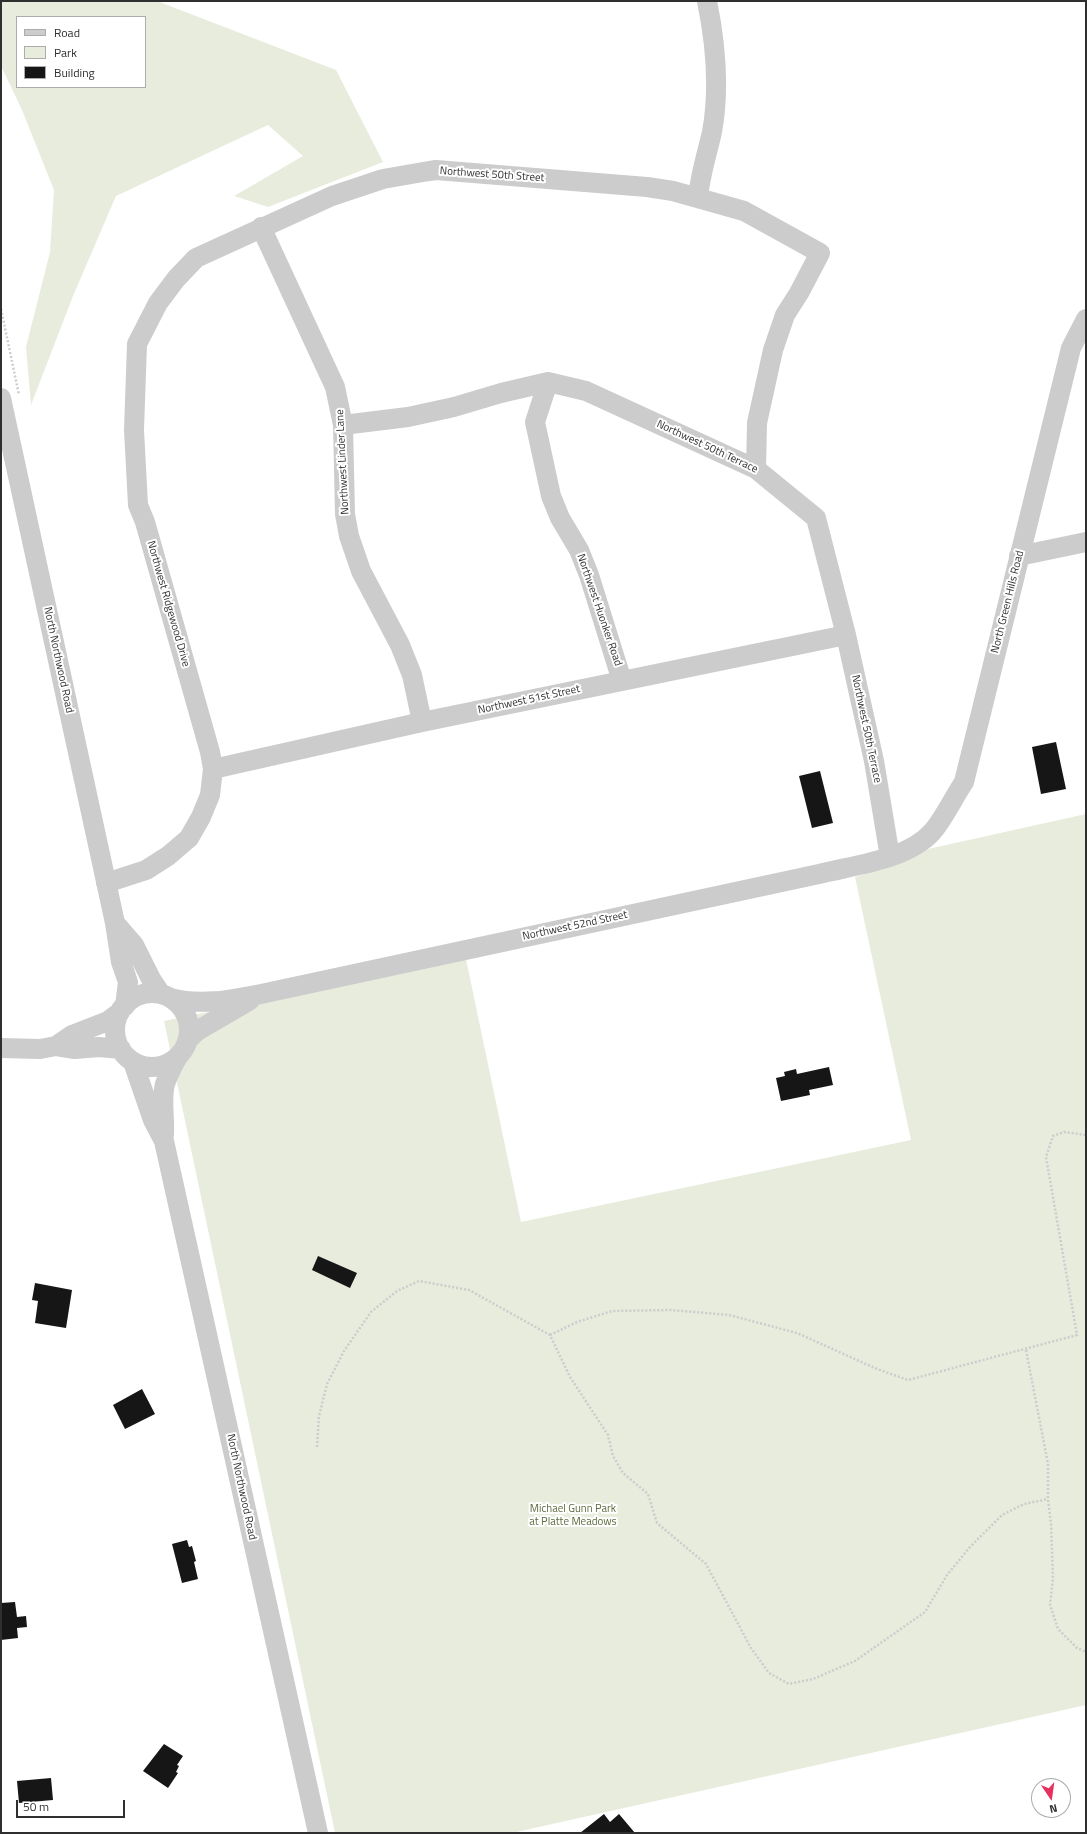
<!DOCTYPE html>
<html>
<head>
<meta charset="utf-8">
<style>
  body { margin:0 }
  #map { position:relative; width:1087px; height:1834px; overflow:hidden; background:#fff; font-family:"Titillium Web",sans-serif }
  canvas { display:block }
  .frame { position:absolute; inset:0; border:2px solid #2f2f2f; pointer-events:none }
  .legend { position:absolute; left:16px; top:16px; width:130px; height:72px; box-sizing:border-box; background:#fff; border:1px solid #acacac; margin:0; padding:5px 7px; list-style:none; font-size:12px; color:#2f2f2f }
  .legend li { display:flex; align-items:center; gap:8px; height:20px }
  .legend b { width:20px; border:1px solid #acacac }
  .north { position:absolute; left:1031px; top:1778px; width:40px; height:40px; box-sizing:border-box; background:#fff; border:1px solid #acacac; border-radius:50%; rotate:167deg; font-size:11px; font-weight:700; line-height:16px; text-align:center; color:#2f2f2f }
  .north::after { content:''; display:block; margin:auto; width:14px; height:18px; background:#e7305f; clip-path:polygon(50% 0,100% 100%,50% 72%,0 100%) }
  .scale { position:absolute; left:16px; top:1800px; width:109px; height:18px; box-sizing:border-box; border:2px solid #2f2f2f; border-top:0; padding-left:5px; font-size:12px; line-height:14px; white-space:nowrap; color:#2f2f2f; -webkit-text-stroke:3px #fff; paint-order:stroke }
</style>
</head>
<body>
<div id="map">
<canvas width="1087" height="1834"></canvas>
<div class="frame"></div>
<ul class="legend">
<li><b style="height:5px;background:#ccc"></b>Road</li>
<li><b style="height:11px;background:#e8ecdd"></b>Park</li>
<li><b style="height:11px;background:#161616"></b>Building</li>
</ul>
<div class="north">N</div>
<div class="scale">50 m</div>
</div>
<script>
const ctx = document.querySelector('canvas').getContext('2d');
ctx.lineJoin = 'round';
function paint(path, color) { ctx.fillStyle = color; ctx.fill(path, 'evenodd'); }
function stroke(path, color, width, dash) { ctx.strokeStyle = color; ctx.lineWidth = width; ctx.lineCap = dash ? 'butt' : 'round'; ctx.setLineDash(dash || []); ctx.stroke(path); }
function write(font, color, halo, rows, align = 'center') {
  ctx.font = font + ' "Titillium Web",sans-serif'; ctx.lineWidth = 4; ctx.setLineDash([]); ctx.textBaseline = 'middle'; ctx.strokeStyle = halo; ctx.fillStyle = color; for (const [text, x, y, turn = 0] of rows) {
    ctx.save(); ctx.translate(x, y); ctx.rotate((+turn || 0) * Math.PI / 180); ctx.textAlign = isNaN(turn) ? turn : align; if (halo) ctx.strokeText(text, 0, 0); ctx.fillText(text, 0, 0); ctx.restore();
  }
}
const green = new Path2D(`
  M1,1h156l179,69 47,92 -115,45 -34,-11 69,-40 -35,-31 -152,71 -43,100 -42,109 -5,-58 24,-95 4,-62 -32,-80 -21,-44zM17,17h128v70h-128z
  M1086,814v891l-574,128h-177l-171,-812 302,-62 55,263 390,-82 -56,-263 48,-15 25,-13z`);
const building = new Path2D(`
  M1056,742l10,47 -25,5 -9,-47z
  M820,771l13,52 -21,5 -13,-52z
  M829,1067l4,18 -24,5 1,5 -29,6 -5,-23 9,-2 -1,-4 12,-3 1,5z
  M318,1256l39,17 -7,15 -38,-18z
  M35,1283l37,7 -6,38 -31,-5 3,-22 -6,-1z
  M142,1389l13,25 -30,15 -12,-24z
  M187,1540l2,7 3,-1 4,15 -2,1 4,17 -16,4 -10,-39z
  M15,1602l2,15 9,-1 1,11 -10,1 1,10 -17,2v-37z
  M164,1744l19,12 -6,9 2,1 -3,6 2,1 -10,15 -25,-17z
  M51,1778l2,22 -34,3 -2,-22z
  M604,1814l6,8 9,-8 16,19h-55z`);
const path = new Path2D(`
  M1,309l18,86
  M550,1335l27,-13 35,-11 59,-1 58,5 68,18 80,36 31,11 169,-45 -31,-178 7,-21 11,-4 22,3
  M1026,1350l22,114v35l3,25 2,54 -3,27 8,24 19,19 9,4
  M317,1447l2,-31 8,-32 17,-33 27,-39 26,-21 22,-10 50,9 81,45 20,42 38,58 5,21 10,17 25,21 9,29 49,41 45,84 18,25 20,11 24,-5 42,-18 70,-49 22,-37 23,-28 32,-32 22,-11 24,-5`);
const minor = new Path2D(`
  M698,198c2,-23 9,-44 14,-66 8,-44 4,-87 -5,-131
  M261,227l74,160 8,38 2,89 4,22 12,35 39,74 12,30 10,47
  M548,382l-13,40 16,74 9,22 19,32 10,25 33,106
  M1,398l114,525 6,39 7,20 -3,24
  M343,425l65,-8 46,-10 47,-14 47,-11 38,9 170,78 60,49 30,117 28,126 16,96
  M1019,556l67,-14
  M213,769l209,-47 424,-87
  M106,883l40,-13 22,-14 21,-18 12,-21 9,-22 3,-26 -3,-17 -65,-230 -7,-17 -4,-75 3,-86 21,-41 18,-24 20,-21 136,-62 51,-17 40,-7 13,-2 211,17 26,4 71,20 76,42 -21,40 -14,22 -12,35 -16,73 -1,46
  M115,923l19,22 17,34 10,15
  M115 1030a37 37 0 1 1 74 0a37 37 0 1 1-74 0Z
  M170,998c31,8 60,2 91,-4l558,-120c35,-9 89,-14 114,-43 11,-13 21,-34 31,-49l107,-434 15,-29
  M188,1040l9,-9 53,-31
  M56,1046l16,-11 36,-14 12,-9
  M1,1048l39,1 16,-3 19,3 24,-2 22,2
  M133,1062l20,58 11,21 154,692
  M164,1135c1,-16 -3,-37 1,-51 3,-9 8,-18 12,-26`);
const streetNames = [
  ["Northwest 50th Street",492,175,4],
  ["Northwest 50th Terrace",707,447,25],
  ["Northwest Linder Lane",343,462,-93],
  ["North Green Hills Road",1008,602,-76],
  ["Northwest Ridgewood Drive",168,604,74],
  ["Northwest Huonker Road",599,610,71],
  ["North Northwood Road",58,660,78],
  ["Northwest 51st Street",529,700,-12],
  ["Northwest 50th Terrace",866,729,78],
  ["Northwest 52nd Street",575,926,-12],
  ["North Northwood Road",241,1487,78]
];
const parkNames = [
  ["Michael Gunn Park",573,1509],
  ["at Platte Meadows",573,1522]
];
paint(green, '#e8ecdd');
paint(building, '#161616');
stroke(path, '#ccc', 2.5, [2, 2]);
stroke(minor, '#ccc', 20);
write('11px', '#2f2f2f', '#fff', streetNames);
write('11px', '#5b6b3c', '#fff', parkNames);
</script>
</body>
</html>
